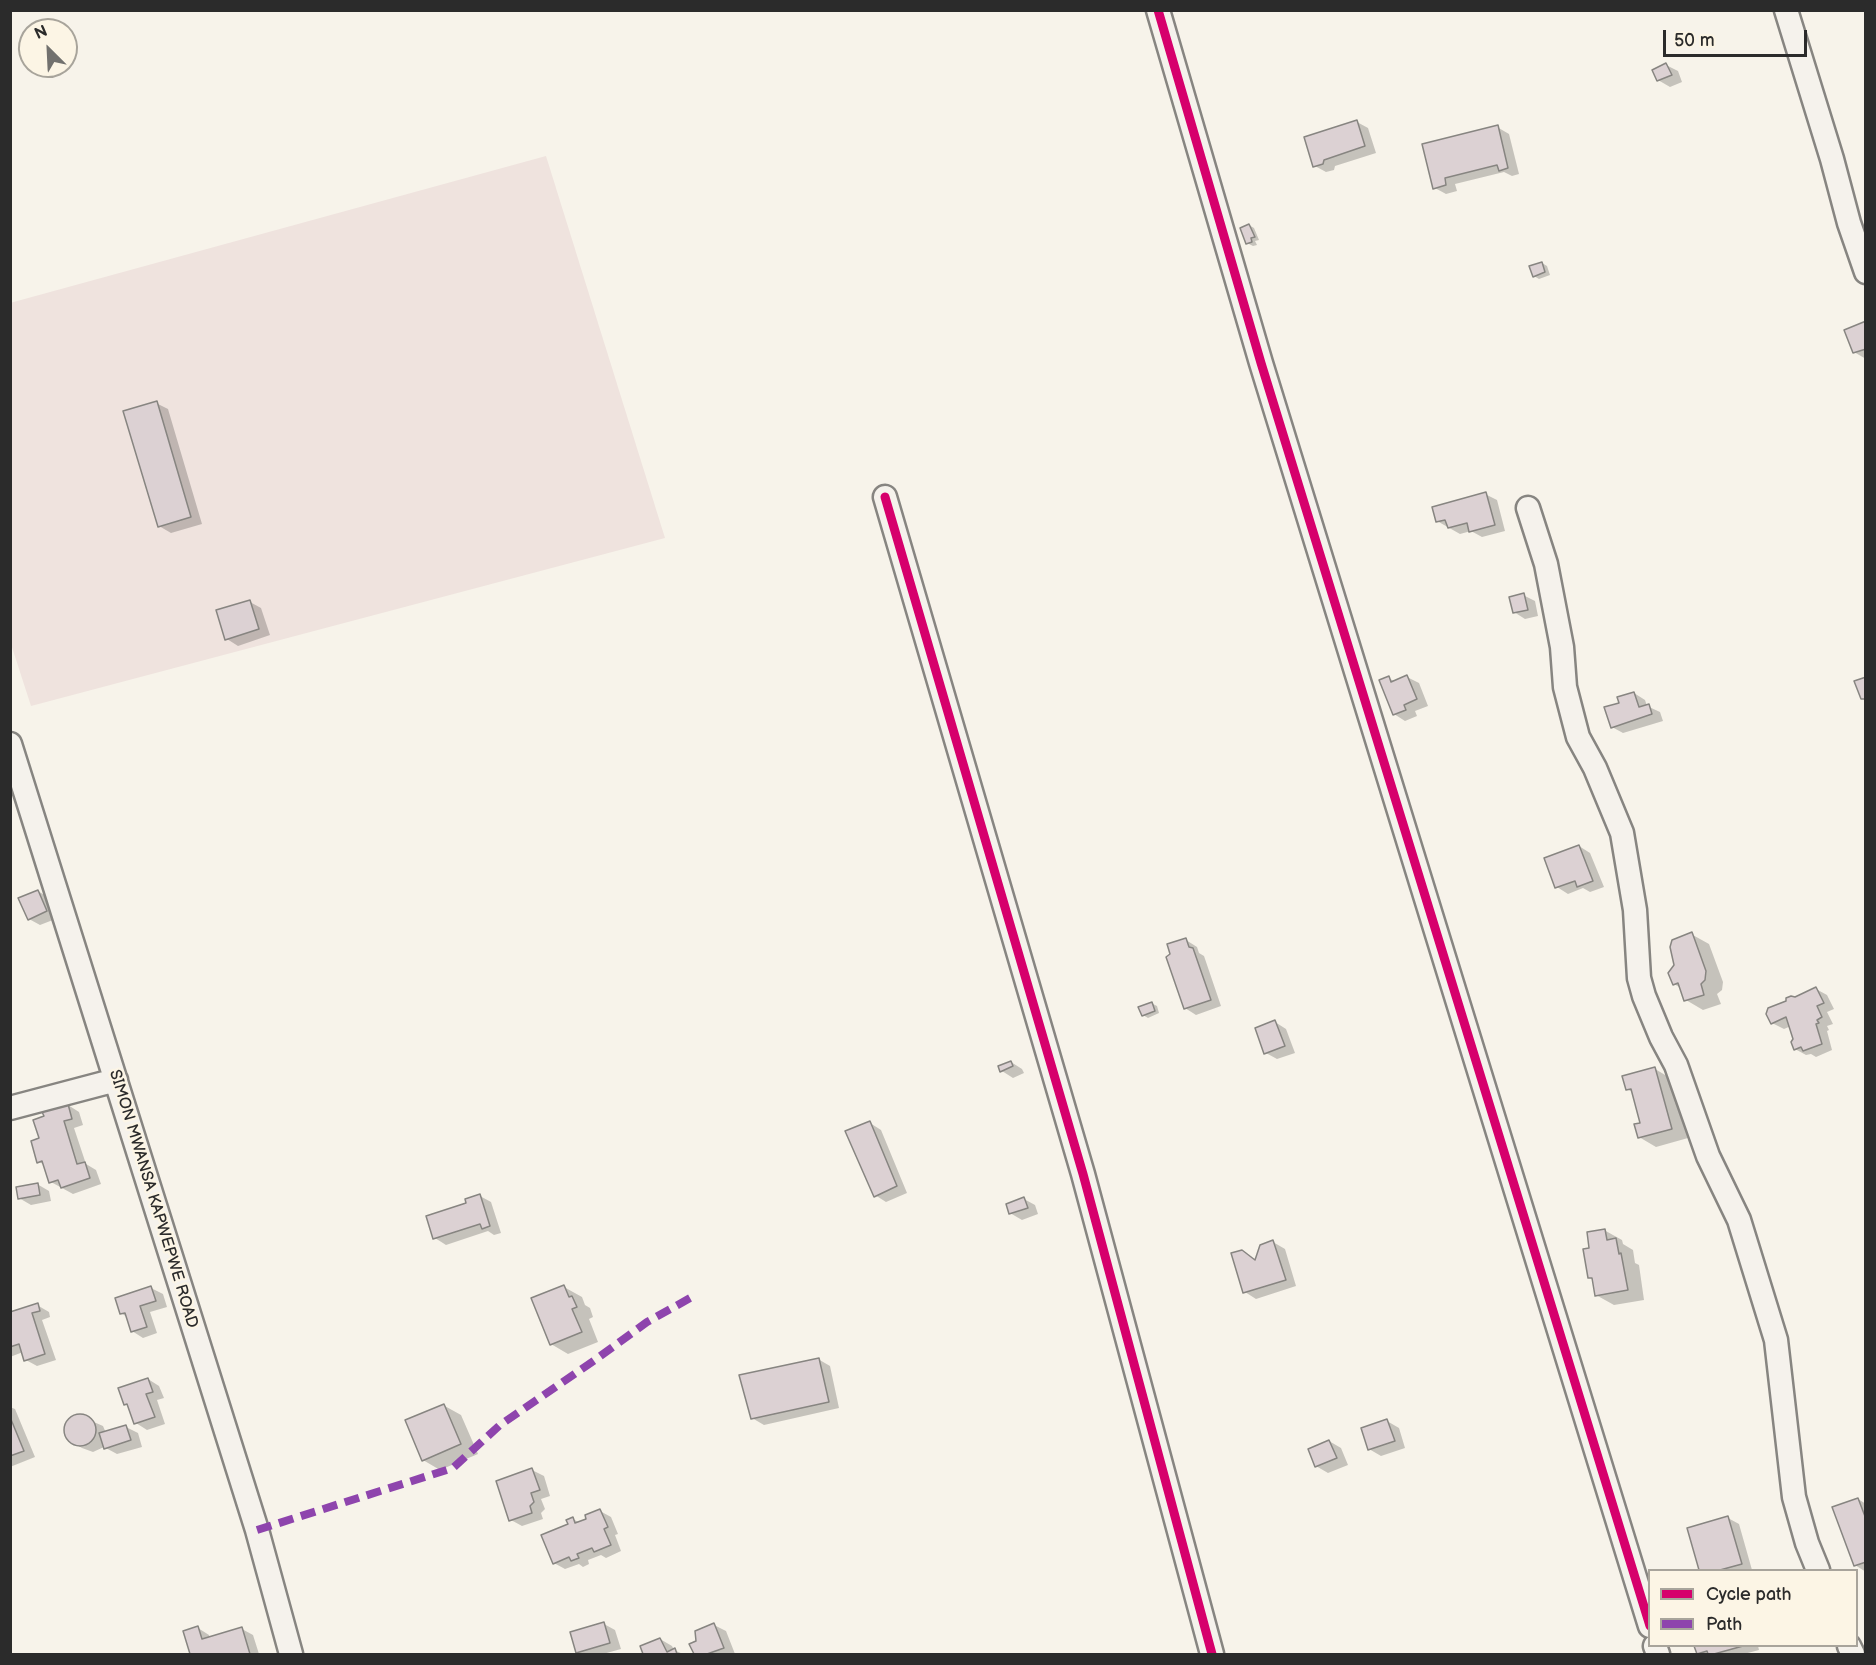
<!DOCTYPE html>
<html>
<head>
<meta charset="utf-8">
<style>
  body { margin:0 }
  #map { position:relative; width:1876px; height:1665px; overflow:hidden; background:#f7f3ea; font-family:"Balsamiq Sans",sans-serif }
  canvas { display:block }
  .frame { position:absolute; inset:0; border:12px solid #2b2b2b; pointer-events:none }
  .legend { position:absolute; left:1648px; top:1569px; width:210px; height:78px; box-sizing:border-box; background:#fcf5e5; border:2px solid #a8a49b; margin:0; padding:8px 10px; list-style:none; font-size:18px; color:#2b2b2b }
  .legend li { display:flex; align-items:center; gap:12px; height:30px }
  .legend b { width:30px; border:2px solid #a8a49b }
  .north { position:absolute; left:18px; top:18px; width:60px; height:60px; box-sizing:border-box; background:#fcf5e5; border:2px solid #a8a49b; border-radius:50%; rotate:336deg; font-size:16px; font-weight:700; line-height:24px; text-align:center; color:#2b2b2b }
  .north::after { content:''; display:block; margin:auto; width:21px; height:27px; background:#72716e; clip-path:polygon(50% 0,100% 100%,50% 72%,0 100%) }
  .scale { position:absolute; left:1663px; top:30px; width:144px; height:27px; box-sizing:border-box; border:3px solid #2b2b2b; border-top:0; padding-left:8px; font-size:18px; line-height:21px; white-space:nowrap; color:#2b2b2b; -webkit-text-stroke:4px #fcf5e5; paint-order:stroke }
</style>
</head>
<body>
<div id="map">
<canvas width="1876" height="1665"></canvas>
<div class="frame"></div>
<ul class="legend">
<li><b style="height:8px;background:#d6006c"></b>Cycle path</li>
<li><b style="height:8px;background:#8e44ad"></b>Path</li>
</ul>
<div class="north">N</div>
<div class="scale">50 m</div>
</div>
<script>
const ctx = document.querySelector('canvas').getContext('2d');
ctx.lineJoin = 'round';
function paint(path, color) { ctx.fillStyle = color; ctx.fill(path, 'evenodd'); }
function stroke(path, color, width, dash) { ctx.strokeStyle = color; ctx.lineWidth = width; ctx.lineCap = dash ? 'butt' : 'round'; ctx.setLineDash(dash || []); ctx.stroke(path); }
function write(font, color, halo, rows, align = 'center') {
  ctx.font = font + ' "Balsamiq Sans",sans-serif'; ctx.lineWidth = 4.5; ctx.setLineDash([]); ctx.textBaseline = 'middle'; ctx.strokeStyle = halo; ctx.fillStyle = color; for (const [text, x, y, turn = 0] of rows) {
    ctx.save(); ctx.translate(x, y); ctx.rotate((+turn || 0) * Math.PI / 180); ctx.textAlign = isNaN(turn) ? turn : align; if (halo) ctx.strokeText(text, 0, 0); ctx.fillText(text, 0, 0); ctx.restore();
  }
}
const built = new Path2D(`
  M546,156l119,382 -634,168 -21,-65v-338z`);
const shadow = new Path2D(`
  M1666,65l12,6 4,11 -12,5 -12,-7z
  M1357,122l11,6 8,25 -41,13 -1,4 -8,2 -11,-6z
  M1497,127l12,7 10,40 -7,2 -8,-4 -49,12 2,7 -11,3 -11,-6z
  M1249,225l5,3 5,12 -4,1 2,4 -4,1 -6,-3z
  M1542,263l5,3 3,9 -11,4 -5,-3z
  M1866,323v36l-12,-7z
  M156,403l12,6 34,115 -31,9 -12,-7z
  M1485,494l12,6 8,31 -23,6 -11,-6 -11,3 -23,-13z
  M1523,595l12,6 3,15 -13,3 -11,-7z
  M250,602l11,6 9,27 -32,11 -11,-7z
  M1407,677l12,6 9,23 -13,5 2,5 -12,5 -11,-7 -5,-36 6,4z
  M1634,693l11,7 2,6 13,6 3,9 -40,12 -11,-6 9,-24z
  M1579,846l11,7 14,34 -14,5 -7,-4 -15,6 -11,-7z
  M38,891l11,7 9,20 -18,7 -11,-6z
  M1691,934l18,10 14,38 -1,8 -5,4 4,10 -18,6 -17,-10 -5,-12 -7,-4z
  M1186,940l11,7 2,6 5,3 17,50 -25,9 -11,-7z
  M1816,989l11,6 7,14 -7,3 6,12 -6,2 2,4 -2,1 5,19 -16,7 -5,-3 -5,1 -11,-6v-10l-4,-13 -7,3 -12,-6 23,-24z
  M1151,1003l6,3 2,7 -11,5 -5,-3z
  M1275,1022l11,7 9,24 -18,6 -11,-6z
  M1011,1062l11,7 2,4 -11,5 -11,-7z
  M1655,1069l17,10 16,59 -32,9 -17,-10 3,-13 -8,-31 -7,-4z
  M68,1105l11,7 4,13 -9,3 12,36 10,6 5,14 -28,10 -22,-12 -6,-17 -6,-3 1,-23z
  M870,1123l11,7 26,63 -21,9 -11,-7z
  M37,1184l12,7 2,10 -20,4 -12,-7z
  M480,1196l11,6 10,31 -7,2 -6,-4 -42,14 -11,-7 33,-34z
  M1024,1199l11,6 3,9 -16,6 -12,-7z
  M1604,1230l18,10 1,4 10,6 2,13 4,2 5,35 -30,5 -18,-10 -2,-15 -5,-3 2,-28z
  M1273,1242l12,7 11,37 -40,13 -11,-7 -3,-40 15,9z
  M564,1287l18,10 3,8 5,3 3,9 -4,2 9,23 -30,12 -17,-10z
  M151,1288l12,6 4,13 -17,5 7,21 -14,5 -11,-7 -5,-14 -6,-4z
  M37,1305l12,7 1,5 -8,3 14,40 -19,6 -11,-6 -3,-8 -13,5v-43z
  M818,1359l12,7 9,42 -75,17 -12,-7z
  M148,1379l11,7 5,12 -7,2 8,24 -18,6 -11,-7 -6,-16 -5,-3z
  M443,1405l18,10 17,39 -38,16 -17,-10z
  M10,1407l5,2 20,48 -25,10z
  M80,1416l23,10 3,7 20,-6 12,6 4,14 -25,7 -13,-7 -11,5 -11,-4 -12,-7 -5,-10 4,-11z
  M1387,1421l12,7 6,20 -24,8 -12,-7z
  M1329,1441l12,7 7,17 -20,8 -12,-7z
  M532,1470l12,6 6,20 -9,3 4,10 -4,4 2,6 -21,7 -11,-6z
  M1858,1499l8,5v68l-11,-7z
  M600,1511l11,6 7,17 -3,1 6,16 -15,7 -5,-3 -13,5 1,4 -6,3 -4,-3 -14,5 -11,-6 19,-44 7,4z
  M1728,1518l11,6 13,46h-52l-12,-41z
  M604,1624l11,6 6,19 -18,5h-22l-4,-2z
  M714,1625l12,6 9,23h-40l-4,-9 7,-3z
  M198,1628l11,7 1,3 32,-9 11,6 6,19h-68l-6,-22z
  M660,1639l12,7 2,4 9,4h-38l-3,-7z
  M1696,1646h62l1,4 -15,4h-44z`);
const building = new Path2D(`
  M1666,63l6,12 -15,6 -5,-11z
  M1357,120l8,26 -41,14 -1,4 -10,3 -9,-30z
  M1498,125l10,43 -9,3 -2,-6 -52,13 1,7 -13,4 -11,-45z
  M1249,224l6,13 -4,1 1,4 -6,2 -6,-16z
  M1542,262l3,10 -12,5 -4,-11z
  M1866,321v28l-13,4 -9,-23z
  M157,401l34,116 -33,10 -35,-116z
  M1486,492l9,33 -26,7 -2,-9 -19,5 -3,-8 -9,2 -4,-15z
  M1524,593l4,17 -15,3 -4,-16z
  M250,600l9,29 -34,11 -9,-30z
  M1407,675l10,24 -13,6 2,5 -13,5 -14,-35 10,-4 2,6z
  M1866,677v22h-5l-7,-18z
  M1634,692l5,15 10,-3 3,10 -41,14 -7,-21 15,-4 -2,-6z
  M1579,845l14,36 -16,6 -2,-6 -20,7 -11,-30z
  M38,890l9,21 -19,9 -10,-22z
  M1692,932l14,39 -1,9 -4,4 3,11 -20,6 -6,-18 -5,2 -5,-12 6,-8 -4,-18 2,-7z
  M1186,938l3,9 4,1 18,52 -27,9 -18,-52 4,-3 -3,-10z
  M1816,987l8,16 -7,3 5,11 -5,3 2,3 -3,1 6,20 -19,7 -2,-4 -7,3 -3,-8 2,-3 -7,-22 -15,7 -5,-10 2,-6 18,-7v-3l5,-2 4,1z
  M1152,1002l3,9 -13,5 -4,-9z
  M1275,1020l10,26 -21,8 -9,-26z
  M1011,1061l2,5 -13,6 -2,-6z
  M1655,1067l17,62 -34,9 -4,-14 6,-1 -9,-34 -5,1 -4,-14z
  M68,1104l4,15 -8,2 13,43 8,-2 5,16 -29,10 -3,-8 -9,3 -7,-22 -5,2 -6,-22 8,-3 -6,-18 11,-4 -2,-4z
  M870,1121l27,65 -23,11 -29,-66z
  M38,1183l2,12 -22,4 -2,-12z
  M480,1194l10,32 -8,3 -2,-5 -47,15 -7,-23 40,-13 -1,-4z
  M1024,1197l4,11 -19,6 -3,-10z
  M1605,1229l2,11 9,-2 3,16 2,-1 7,37 -33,6 -3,-18h-4l-5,-29 6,-1 -2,-16z
  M1273,1240l13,40 -43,13 -12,-40 11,-3 13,10 5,-15z
  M564,1285l5,12 3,-1 5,11 -5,2 10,23 -32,13 -19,-47z
  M151,1286l5,15 -16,5 7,21 -16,5 -6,-19 -5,1 -5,-16z
  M38,1303l2,8 -8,2 13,41 -21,7 -5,-17 -9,3v-35z
  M819,1358l10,44 -78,17 -12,-44z
  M148,1378l5,14 -7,2 9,23 -21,7 -7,-20 -3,1 -6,-17z
  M444,1404l17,40 -39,17 -17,-41z
  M64 1430a16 16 0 1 1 32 0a16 16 0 1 1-32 0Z
  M10,1417l14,34 -14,5z
  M1387,1419l8,22 -27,9 -7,-22z
  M126,1425l5,15 -27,9 -5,-16z
  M1329,1440l8,18 -22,9 -7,-18z
  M532,1468l8,22 -9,3 3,9 -4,4 2,7 -23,8 -13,-40z
  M1858,1498l8,21v43l-12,4 -22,-59z
  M600,1509l8,18 -4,2 7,16 -17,7 -2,-4 -15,6 2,4 -8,3 -2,-4 -16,7 -12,-29 27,-11 -2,-4 7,-3 2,6 11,-4 -1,-4z
  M1728,1516l14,48 -22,6h-21l-12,-42z
  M604,1622l6,21 -34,10 -6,-21z
  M714,1623l10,25 -17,6h-13l-5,-10 7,-3 -1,-10z
  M198,1626l4,13 40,-12 8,27h-60l-7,-23z
  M660,1638l7,14 8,-4 2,6h-34l-3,-8z
  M1694,1646h49l-29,8h-6l-1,-3 -10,3z`);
const street = new Path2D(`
  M1158,10l103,353 389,1263
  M1786,10l46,149 17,64 17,49
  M885,497l198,677 129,480
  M1528,508l18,56 16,83 3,40 13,50 17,31 27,65 13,77 4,68 5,18 17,41 15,28 32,91 31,64 37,120 18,157 13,46 11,27
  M10,744l247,786 34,124
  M10,1108l106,-28
  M1655,1646l3,8
  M1849,1646l4,8`);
const quiet = new Path2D(`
  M257,1530l196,-62 47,-43 95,-65 52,-38 45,-25`);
const cycleway = new Path2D(`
  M1158,10l103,353 389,1263
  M885,497l198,677 129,480`);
const streetNames = [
  ["SIMON MWANSA KAPWEPWE ROAD",153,1199,73]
];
paint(built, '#efe3de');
paint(shadow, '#0003');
paint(building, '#dcd1d3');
stroke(building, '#878581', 1.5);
stroke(street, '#878581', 27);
stroke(street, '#f5f2ec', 22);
stroke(quiet, '#8e44ad', 8, [15, 8]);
stroke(cycleway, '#d6006c', 9);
write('16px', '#2b2b2b', '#fcf5e5', streetNames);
</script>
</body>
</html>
